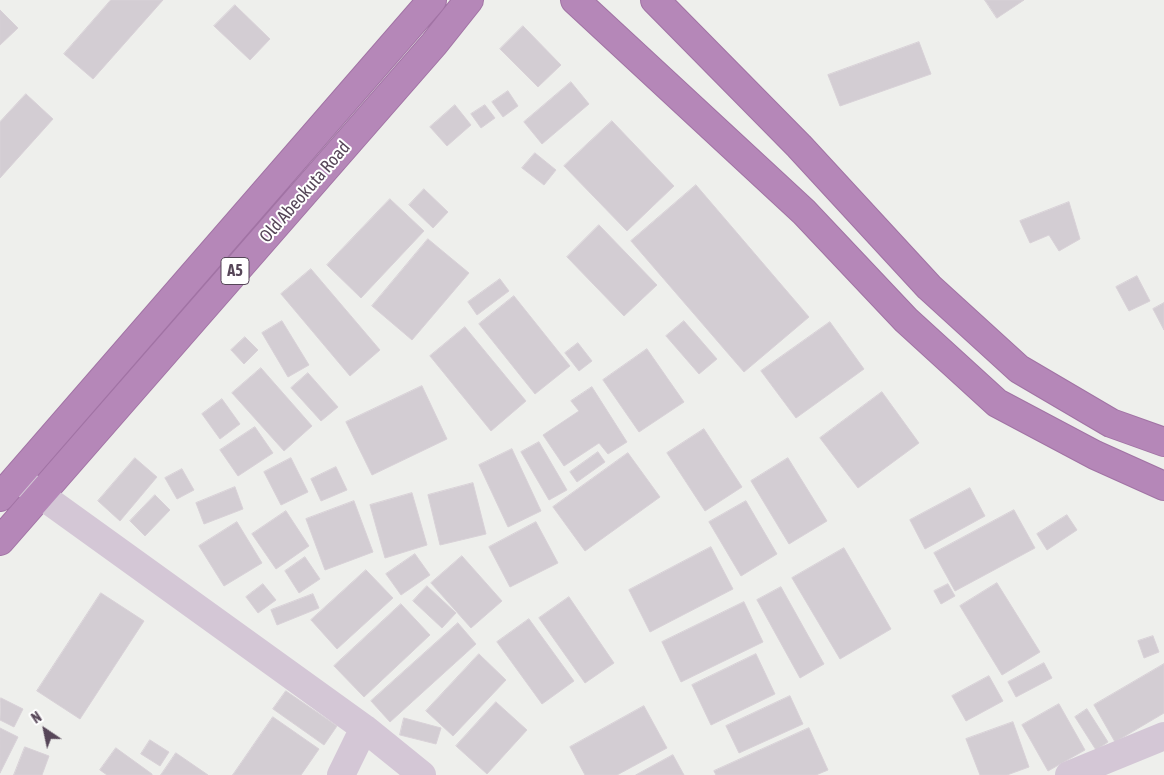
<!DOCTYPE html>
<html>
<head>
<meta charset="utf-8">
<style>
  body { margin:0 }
  #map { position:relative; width:1164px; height:775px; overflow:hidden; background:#eeefec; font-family:"Asap Condensed",sans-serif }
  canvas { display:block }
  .north { position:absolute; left:20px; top:705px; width:50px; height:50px; -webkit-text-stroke:4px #fff; paint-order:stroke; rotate:326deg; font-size:14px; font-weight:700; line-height:20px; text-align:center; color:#564658 }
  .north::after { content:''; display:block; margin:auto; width:18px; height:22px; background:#564658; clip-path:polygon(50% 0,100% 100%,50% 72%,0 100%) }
</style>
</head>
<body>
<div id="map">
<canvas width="1164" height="775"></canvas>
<div class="north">N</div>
</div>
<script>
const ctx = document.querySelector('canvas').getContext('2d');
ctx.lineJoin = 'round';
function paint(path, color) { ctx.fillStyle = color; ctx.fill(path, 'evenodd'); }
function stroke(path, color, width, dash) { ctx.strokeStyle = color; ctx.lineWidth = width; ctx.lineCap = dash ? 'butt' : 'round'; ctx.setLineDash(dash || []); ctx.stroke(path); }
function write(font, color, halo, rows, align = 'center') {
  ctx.font = font + ' "Asap Condensed",sans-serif'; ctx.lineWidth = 4; ctx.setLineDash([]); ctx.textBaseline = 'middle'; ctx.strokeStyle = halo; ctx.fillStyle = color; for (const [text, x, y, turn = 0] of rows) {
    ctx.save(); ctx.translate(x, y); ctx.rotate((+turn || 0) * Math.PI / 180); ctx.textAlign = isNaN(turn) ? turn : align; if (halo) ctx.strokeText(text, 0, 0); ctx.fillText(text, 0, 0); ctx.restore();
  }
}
const building = new Path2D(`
  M111,0h52l-70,79 -29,-25z
  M985,0h39l-27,18z
  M235,5l35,34 -20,21 -36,-34z
  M0,10l18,18 -18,17z
  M523,26l38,39 -23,22 -38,-38z
  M919,42l12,32 -91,32 -12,-31z
  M571,82l18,22 -47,40 -18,-22z
  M508,91l10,15 -15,11 -11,-15z
  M26,94l27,25 -53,59v-56z
  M455,105l16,20 -24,21 -17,-19z
  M485,105l10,13 -14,10 -10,-14z
  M612,121l62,65 -47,45 -63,-65z
  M535,153l21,17 -12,15 -22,-17z
  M696,185l113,132 -65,55 -113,-131z
  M424,189l24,23 -15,16 -24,-23z
  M390,199l34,32 -63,67 -34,-33z
  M1069,202l11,37 -21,12 -10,-16 -19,8 -10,-22z
  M599,225l58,60 -33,31 -57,-59z
  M428,239l41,34 -57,67 -40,-34z
  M311,269l69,81 -30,26 -69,-82z
  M1137,276l13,25 -21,10 -13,-24z
  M500,279l9,12 -32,24 -9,-13z
  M514,296l56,70 -35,28 -56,-70z
  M1164,303v27l-11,-21z
  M282,321l27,44 -21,12 -26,-44z
  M684,321l33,38 -18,15 -33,-38z
  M830,322l34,47 -68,49 -35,-47z
  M465,327l61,74 -35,30 -61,-75z
  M245,337l13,13 -14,14 -13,-14z
  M578,343l14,18 -13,10 -14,-18z
  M647,349l37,53 -45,30 -36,-52z
  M261,368l51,58 -28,25 -52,-58z
  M308,373l30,34 -17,14 -30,-33z
  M422,386l25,53 -75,36 -26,-53z
  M592,387l35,55 -19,12 -9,-11 -35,23 -21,-31 36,-24 -8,-10z
  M882,392l37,51 -61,45 -38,-50z
  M222,399l18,25 -20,15 -18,-25z
  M255,427l18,26 -35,23 -18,-26z
  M704,429l38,58 -37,24 -38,-58z
  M539,442l28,48 -18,10 -28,-48z
  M512,449l29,62 -33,16 -29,-62z
  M598,452l7,10 -28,20 -7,-10z
  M628,453l32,44 -75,54 -32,-44z
  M135,458l22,19 -37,44 -22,-20z
  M291,458l17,34 -27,13 -17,-33z
  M788,458l39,63 -38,23 -38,-63z
  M336,467l11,23 -26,11 -10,-22z
  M182,469l12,21 -17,9 -12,-21z
  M473,483l13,51 -46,11 -12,-50z
  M235,487l8,22 -39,15 -8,-21z
  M970,488l15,28 -60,33 -15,-29z
  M412,493l15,52 -42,13 -15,-53z
  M155,495l15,15 -25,26 -15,-15z
  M354,501l19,51 -48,18 -19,-51z
  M746,501l31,53 -36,22 -32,-54z
  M1014,510l21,38 -80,43 -21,-38z
  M286,511l23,35 -33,23 -24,-35z
  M1067,515l10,15 -30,20 -10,-16z
  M237,522l25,41 -38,23 -25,-40z
  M536,522l22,41 -48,24 -21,-40z
  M711,547l22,42 -83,43 -21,-42z
  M844,548l47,81 -51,30 -48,-81z
  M415,554l15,21 -29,20 -15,-21z
  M462,556l40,45 -31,27 -40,-45z
  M305,557l15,22 -21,14 -14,-22z
  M366,570l27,28 -56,51 -26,-29z
  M997,583l43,69 -38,23 -42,-69z
  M263,584l13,16 -18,13 -12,-16z
  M948,584l7,12 -14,8 -7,-13z
  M427,586l29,27 -14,15 -29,-27z
  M781,587l43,77 -24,14 -43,-78z
  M101,593l43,28 -64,98 -43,-28z
  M313,594l6,14 -42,17 -6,-15z
  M569,597l45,66 -29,20 -46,-65z
  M744,602l19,40 -82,40 -19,-40z
  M401,604l29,31 -66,62 -30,-31z
  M529,619l45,62 -32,23 -45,-62z
  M458,623l18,21 -86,78 -19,-21z
  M1153,636l6,16 -15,6 -6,-17z
  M479,654l27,26 -53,56 -27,-25z
  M756,654l19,40 -64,31 -19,-40z
  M1044,663l8,15 -36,19 -8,-15z
  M1164,664v49l-49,29 -21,-37z
  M989,676l14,25 -37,20 -14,-25z
  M286,691l51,35 -13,19 -51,-36z
  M790,696l13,28 -64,29 -13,-27z
  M1,698l22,11 -9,18 -14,-7z
  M496,702l31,28 -40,44 -31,-28z
  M1059,704l26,46 -37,21 -26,-46z
  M644,706l23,42 -50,27h-32l-15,-28z
  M1087,709l21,33 -12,8 -21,-33z
  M273,717l46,32 -18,26h-68z
  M404,718l37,10 -5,16 -36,-9z
  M1013,722l16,45 -22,8h-27l-14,-36z
  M0,728l18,9 -18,36z
  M809,728l19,42 -12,5h-100l-2,-4z
  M150,740l19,12 -9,14 -19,-12z
  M25,747l24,9 -7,19h-28z
  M116,748l36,26v1h-45l-7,-5z
  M176,753l32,22h-47z
  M673,755l11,20h-48z`);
const minor = new Path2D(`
  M17,478l347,250 58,47
  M341,775l23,-47
  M1069,775l95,-39`);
const highway = new Path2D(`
  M575,0l229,212 102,108 91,83 98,52 69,31
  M655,0l144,146 130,141 90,82 92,54 53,19
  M0,497l432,-497
  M0,541l434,-497 35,-44`);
const shields = [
  [235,271,28]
];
const shieldNames = [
  ["A5",235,271]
];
const streetNames = [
  ["Old Abeokuta Road",305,192,-49]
];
paint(building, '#d3cdd3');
stroke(building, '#d8d1d7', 1);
stroke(highway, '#a173a4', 30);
stroke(minor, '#d4c7d6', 28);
stroke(highway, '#b587b8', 28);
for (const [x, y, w] of shields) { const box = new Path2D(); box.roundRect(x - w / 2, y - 13.5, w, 27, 4); ctx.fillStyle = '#fff'; ctx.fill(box); stroke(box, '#564658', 1); }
write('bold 16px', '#564658', null, shieldNames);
write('18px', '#564658', '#fff', streetNames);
</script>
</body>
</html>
